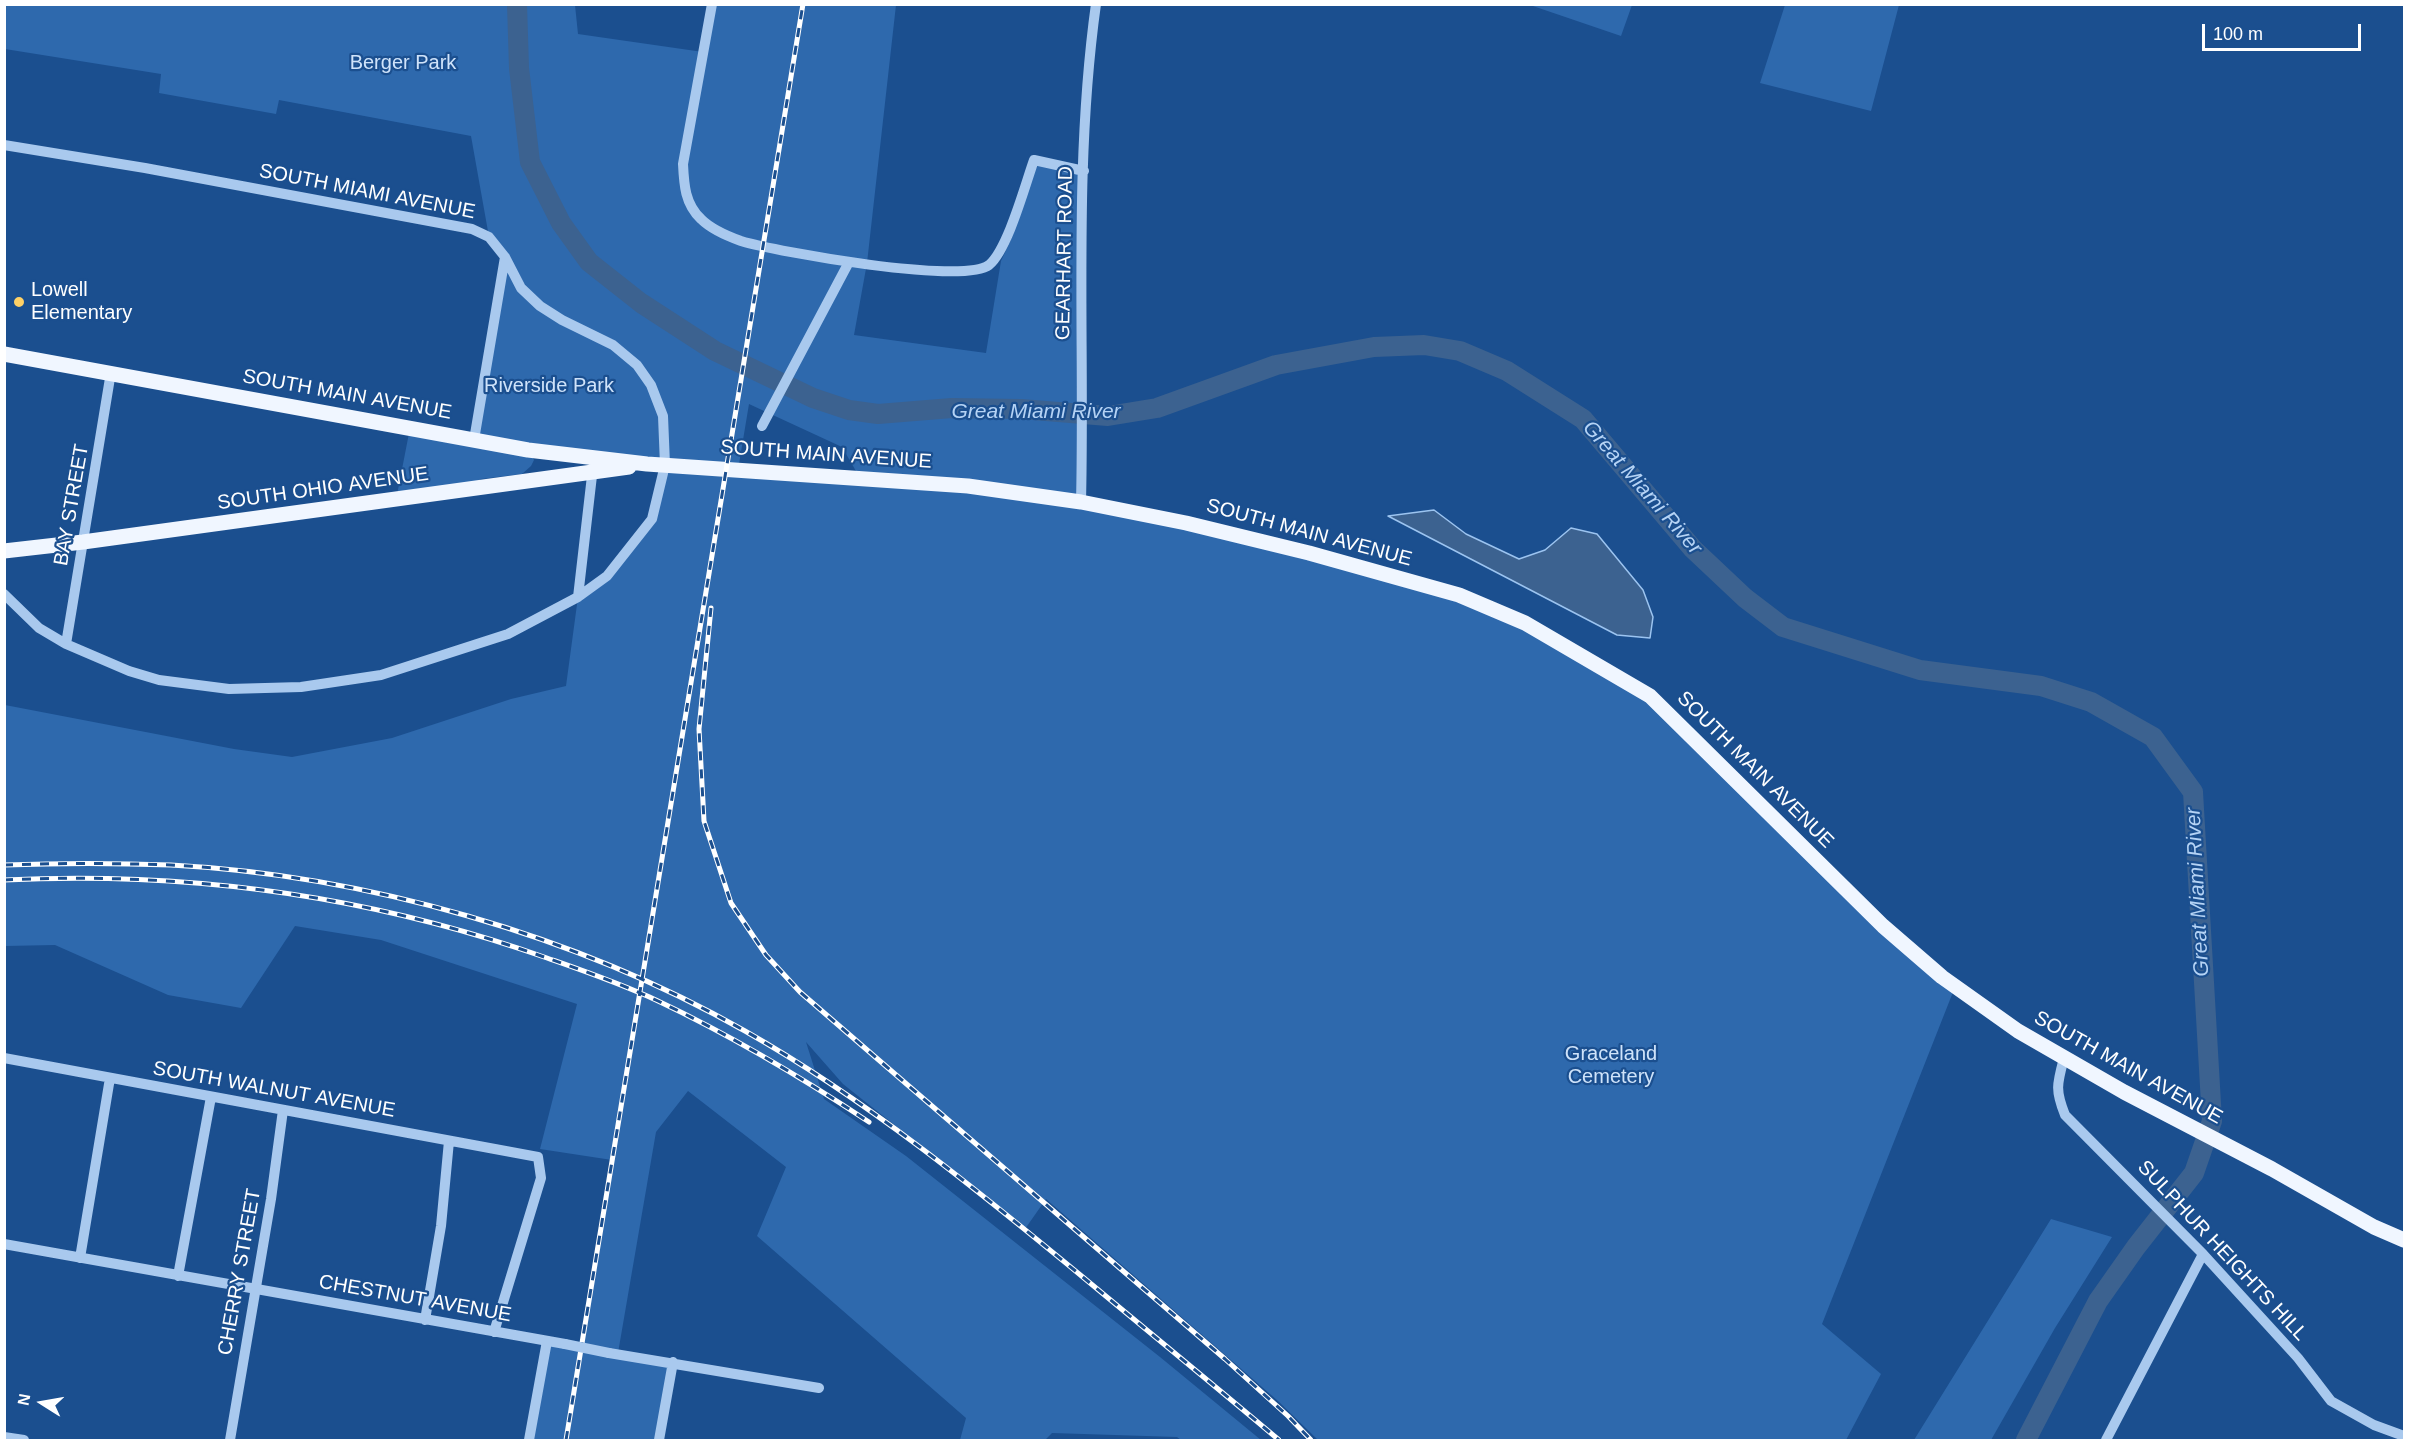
<!DOCTYPE html>
<html>
<head>
<meta charset="utf-8">
<style>
  body { margin:0 }
  #map { position:relative; width:2409px; height:1445px; overflow:hidden; background:#1b4f8f; font-family:Helvetica,sans-serif }
  canvas { display:block }
  .frame { position:absolute; inset:0; border:6px solid #fff; pointer-events:none }
  .north { position:absolute; left:12px; top:1373px; width:60px; height:60px; -webkit-text-stroke:4px #1b4f8f; paint-order:stroke; rotate:281deg; font-size:16px; font-weight:700; line-height:24px; text-align:center; color:#fff }
  .north::after { content:''; display:block; margin:auto; width:21px; height:27px; background:#fff; clip-path:polygon(50% 0,100% 100%,50% 72%,0 100%) }
  .scale { position:absolute; left:2202px; top:24px; width:159px; height:27px; box-sizing:border-box; border:3px solid #fff; border-top:0; padding-left:8px; font-size:18px; line-height:21px; white-space:nowrap; color:#fff; -webkit-text-stroke:4px #1b4f8f; paint-order:stroke }
</style>
</head>
<body>
<div id="map">
<canvas width="2409" height="1445"></canvas>
<div class="frame"></div>
<div class="north">N</div>
<div class="scale">100 m</div>
</div>
<script>
const ctx = document.querySelector('canvas').getContext('2d');
ctx.lineJoin = 'round';
function paint(path, color) { ctx.fillStyle = color; ctx.fill(path, 'evenodd'); }
function stroke(path, color, width, dash) { ctx.strokeStyle = color; ctx.lineWidth = width; ctx.lineCap = dash ? 'butt' : 'round'; ctx.setLineDash(dash || []); ctx.stroke(path); }
function write(font, color, halo, rows, align = 'center') {
  ctx.font = font + ' Helvetica,sans-serif'; ctx.lineWidth = 4.5; ctx.setLineDash([]); ctx.textBaseline = 'middle'; ctx.strokeStyle = halo; ctx.fillStyle = color; for (const [text, x, y, turn = 0] of rows) {
    ctx.save(); ctx.translate(x, y); ctx.rotate((+turn || 0) * Math.PI / 180); ctx.textAlign = isNaN(turn) ? turn : align; if (halo) ctx.strokeText(text, 0, 0); ctx.fillText(text, 0, 0); ctx.restore();
  }
}
const green = new Path2D(`
  M4,5h571l3,29 125,18 9,-47h184l-29,258 -13,72 132,18 15,-92 9,-19 23,-70 6,-8 45,7 -3,331 378,93 191,101 305,291 -133,337 59,50 -35,66h-528l-40,-39 -232,-202 -21,30 -182,-145 -37,-42 18,57 82,57 254,201 101,83h-80l-4,-3 -125,-4 -7,7h-85l6,-22 -209,-182 29,-69 -98,-76 -32,41 -38,221 55,9 -14,78h-130l18,-99 34,6 31,-187 -72,-11 37,-145 -196,-64 -86,-14 -54,82 -73,-13 -113,-50 -50,1v-241l229,44 58,8 100,-19 119,-39 55,-13 12,-89 29,-21 45,-57 13,-53 -136,-16 5,10 -3,6 -9,8 -41,5 -23,13 -62,8 14,-72 63,12 32,-183 -16,-20 -18,-101 -192,-36 -3,14 -117,-21 2,-19 -156,-25zM749,404l93,43 18,31 -122,-8z
  M1530,5l102,-1v1l-11,31z
  M1785,5h114l-28,106 -111,-28z
  M2051,1219l61,18 -57,91 -64,112h-77z`);
const water = new Path2D(`
  M1434,510l32,24 53,25 26,-9 26,-22 26,6 46,56 10,27 -3,21 -33,-3 -229,-119z`);
const river = new Path2D(`
  M517,4l2,64 11,94 31,61 28,39 52,41 74,48 98,47 36,12 29,4 74,-6 69,1 87,7 49,-8 119,-43 98,-18 50,-2 36,6 47,20 76,48 110,130 52,49 38,29 137,43 121,16 50,16 62,35 40,55 19,329 -18,52 -58,74 -38,54 -72,139`);
const minor = new Path2D(`
  M712,4l-29,160c1,21 2,40 18,55 10,10 26,17 40,22 36,11 222,44 248,24 19,-16 36,-80 45,-105l50,11
  M4,145l141,23 327,61 17,8 16,20 16,31 19,18 22,14 51,25 24,20 14,20 12,31 2,49 -13,54 -45,57 -29,21 -70,37 -127,41 -80,12 -72,2 -70,-9 -30,-9 -63,-27 -27,-16 -35,-34
  M762,426l87,-164
  M474,440l31,-183
  M1081,502c4,-165 -8,-333 15,-498
  M578,597l15,-130
  M66,644l45,-272
  M4,1058l534,99 3,21 -47,154
  M2064,1058c-7,26 -9,32 1,57l138,139 95,104 33,43 43,24 30,11
  M4,1244l561,100
  M80,1258l30,-180
  M178,1276l33,-179
  M425,1320l16,-94 8,-85
  M609,1353l210,35
  M4,1437l20,3
  M230,1440l41,-241 12,-89
  M529,1440l18,-99
  M659,1440l14,-78
  M2106,1440l97,-186`);
const major = new Path2D(`
  M4,354l524,96 119,14 321,22 113,16 105,21 123,30 150,42 66,28 125,73 233,230 59,51 76,54 106,61 148,77 102,58 30,13
  M4,551l79,-9 546,-75`);
const rail = new Path2D(`
  M711,608l-12,121 5,92 27,82 35,52 34,37 425,367 63,57 23,24
  M4,865c56,-2 112,-2 167,0 193,10 405,70 574,166 122,69 231,158 339,247 65,54 131,108 195,162
  M4,880c186,-9 368,16 543,78 37,13 75,26 111,43 74,35 143,76 211,121
  M566,1440l237,-1436`);
const minorBridge = new Path2D(`
  M565,1344l44,9`);
const markers = [
  [19,302,6,"#ffd166"]
];
const parkNames = [
  ["Berger Park",403,63],
  ["Riverside Park",549,386],
  ["Graceland",1611,1054],
  ["Cemetery",1611,1077]
];
const streetNames = [
  ["SOUTH MIAMI AVENUE",367,192,11],
  ["GEARHART ROAD",1065,253,-89],
  ["SOUTH MAIN AVENUE",347,395,10],
  ["SOUTH MAIN AVENUE",826,455,4],
  ["SOUTH OHIO AVENUE",323,489,-8],
  ["BAY STREET",72,505,-80],
  ["SOUTH MAIN AVENUE",1309,533,15],
  ["SOUTH MAIN AVENUE",1755,770,45],
  ["SOUTH MAIN AVENUE",2128,1068,29],
  ["SOUTH WALNUT AVENUE",274,1090,10],
  ["SULPHUR HEIGHTS HILL",2222,1251,47],
  ["CHERRY STREET",240,1272,-80],
  ["CHESTNUT AVENUE",415,1299,10]
];
const poiNames = [
  ["Lowell",31,290],
  ["Elementary",31,313]
];
const waterNames = [
  ["Great Miami River",1036,412],
  ["Great Miami River",1642,488,49],
  ["Great Miami River",2198,892,-93]
];
paint(green, '#2e69ad');
paint(water, '#3c6290');
stroke(water, '#9cc4f0', 1.5);
stroke(river, '#3c6290', 20);
stroke(minor, '#a9c9ee', 10);
stroke(major, '#f0f6ff', 15);
stroke(rail, '#fff', 5);
stroke(rail, '#1b4f8f', 3, [9]);
stroke(minorBridge, '#a9c9ee', 10);
for (const [x, y, r, color] of markers) { const dot = new Path2D(); dot.arc(x, y, r, 0, 2 * Math.PI); ctx.fillStyle = color; ctx.fill(dot); stroke(dot, '#1b4f8f', 2); }
write('20px', '#cfe3fa', '#1b4f8f', parkNames);
write('20px', '#fff', '#1b4f8f', streetNames);
write('20px', '#fff', '#1b4f8f', poiNames, 'left');
write('italic 21px', '#b5d3f5', '#1b4f8f', waterNames);
</script>
</body>
</html>
